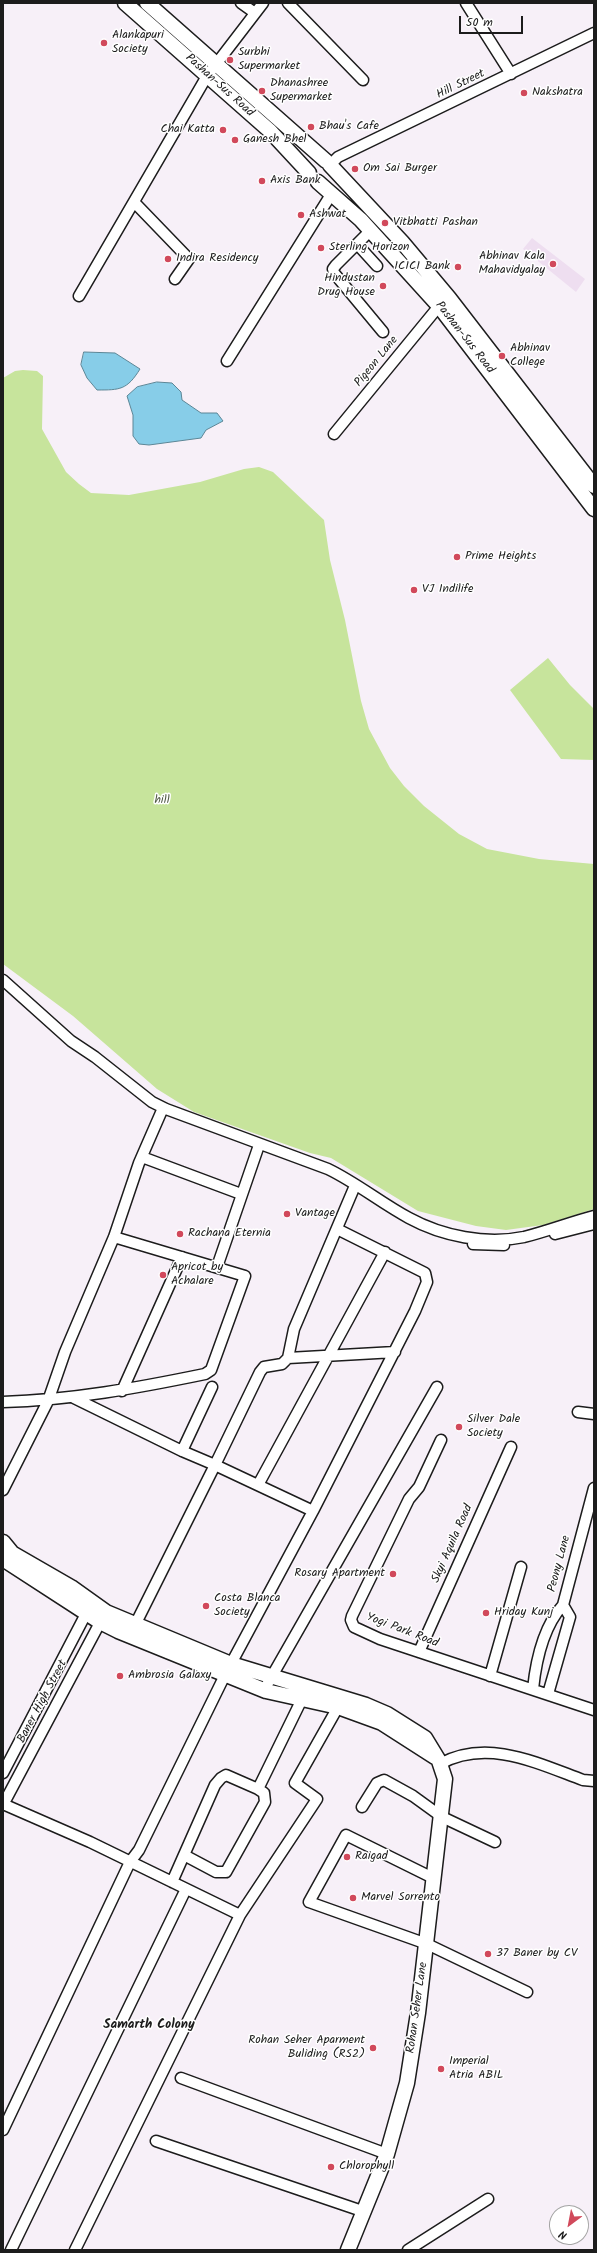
<!DOCTYPE html>
<html>
<head>
<meta charset="utf-8">
<style>
  body { margin:0 }
  #map { position:relative; width:597px; height:2253px; overflow:hidden; background:#f7f0f8; font-family:Kalam,sans-serif }
  canvas { display:block }
  .frame { position:absolute; inset:0; border:4px solid #1c1c1c; pointer-events:none }
  .north { position:absolute; left:549px; top:2205px; width:40px; height:40px; box-sizing:border-box; background:#fff; border:1px solid #a4a4a4; border-radius:50%; rotate:212deg; font-size:11px; font-weight:700; line-height:16px; text-align:center; color:#1c1c1c }
  .north::after { content:''; display:block; margin:auto; width:14px; height:18px; background:#d1495b; clip-path:polygon(50% 0,100% 100%,50% 72%,0 100%) }
  .scale { position:absolute; left:459px; top:16px; width:64px; height:18px; box-sizing:border-box; border:2px solid #1c1c1c; border-top:0; padding-left:5px; font-size:12px; line-height:14px; white-space:nowrap; color:#1c1c1c; -webkit-text-stroke:3px #fff; paint-order:stroke }
</style>
</head>
<body>
<div id="map">
<canvas width="597" height="2253"></canvas>
<div class="frame"></div>
<div class="north">N</div>
<div class="scale">50 m</div>
</div>
<script>
const ctx = document.querySelector('canvas').getContext('2d');
ctx.lineJoin = 'round';
function paint(path, color) { ctx.fillStyle = color; ctx.fill(path, 'evenodd'); }
function stroke(path, color, width, dash) { ctx.strokeStyle = color; ctx.lineWidth = width; ctx.lineCap = dash ? 'butt' : 'round'; ctx.setLineDash(dash || []); ctx.stroke(path); }
function write(font, color, halo, rows, align = 'center') {
  ctx.font = font + ' Kalam,sans-serif'; ctx.lineWidth = 3; ctx.setLineDash([]); ctx.textBaseline = 'middle'; ctx.strokeStyle = halo; ctx.fillStyle = color; for (const [text, x, y, turn = 0] of rows) {
    ctx.save(); ctx.translate(x, y); ctx.rotate((+turn || 0) * Math.PI / 180); ctx.textAlign = isNaN(turn) ? turn : align; if (halo) ctx.strokeText(text, 0, 0); ctx.fillText(text, 0, 0); ctx.restore();
  }
}
const built = new Path2D(`
  M532,238l53,41 -9,13 -53,-43z`);
const green = new Path2D(`
  M23,370l14,1 6,5 -1,53 24,43 13,12 12,9 38,2 71,-13 44,-13 15,-2 14,5 51,48 6,40 15,60 16,81 8,28 21,39 14,18 20,20 35,28 28,15 52,10 55,5v345l-51,16 -37,5 -30,-4 -58,-15 -87,-53 -21,-5 -116,-41 -37,-23 -84,-73 -70,-52v-586l12,-7z
  M548,658l22,27 24,24v51l-33,-1 -51,-69z`);
const water = new Path2D(`
  M84,352l31,1 25,16c-13,21 -20,21 -43,21l-10,-12 -6,-13z
  M157,382l15,1 9,9 1,8 19,13h16l6,8 -17,9 -5,8 -52,7 -10,-1 -6,-8v-21l-6,-19 10,-9z`);
const street = new Path2D(`
  M241,3l14,10
  M288,3l75,77
  M466,3l45,71
  M330,165l8,-8 256,-124
  M134,202l55,57 -14,20
  M371,230l-35,35 -3,4 1,4 49,59
  M357,244l20,22
  M79,296l128,-220 56,-73
  M227,361l105,-168
  M334,434l105,-128
  M3,980l68,61 24,16 57,45 14,7 162,60c29,14 53,34 81,49 33,18 77,27 115,19 24,-6 47,-15 70,-21
  M142,1157l99,37
  M555,1234l39,-10
  M473,1244l31,1
  M217,1267l41,-119
  M288,1358l107,-6
  M212,1387l-30,64 33,14 45,-93 4,-5 18,-3 6,-6 6,-29 60,-141
  M122,1391l60,-134
  M74,1398l108,53
  M3,1402c69,-2 134,-14 202,-28l6,-4 34,-94 -131,-39
  M578,1412l16,2
  M441,1440l-22,47 -10,12 -57,117 -1,4 3,7 26,12 214,71
  M258,1485l127,-233
  M3,1490l45,-89 17,-49 49,-115 25,-74 24,-55
  M135,1625l80,-160 98,46 102,-200 12,-29 -2,-9 -88,-44
  M419,1652l92,-205
  M490,1676l31,-109
  M533,1689c3,-29 10,-62 30,-84l31,-117
  M264,1690l173,-303
  M548,1694l22,-77 -7,-12
  M440,1764c47,-26 97,-1 143,16l11,1
  M3,1773l86,-165
  M3,1804l87,38 150,73
  M3,1805l100,-188
  M362,1807l15,-24 7,-3 29,16 29,21 53,25
  M184,1855l32,17h10l39,-70 -1,-9 -6,-4
  M435,1879l-89,-44 -37,67 118,42 100,48
  M172,1882l43,-97 6,-7 5,-3 32,14 44,-90
  M181,2078l206,76
  M3,2130l127,-268 9,-12 86,-175 88,-164
  M156,2141l209,71
  M11,2250l175,-361
  M75,2250l165,-335 77,-116 -22,-16 43,-76
  M408,2250l80,-51`);
const secondary = new Path2D(`
  M125,3l145,128 39,42
  M147,3l179,158
  M330,165l72,77 47,56 145,188
  M318,182l43,38 78,86 155,203
  M3,1542l9,11 59,34 35,25 125,52 135,41 21,9 38,24 14,23 6,18 -27,234 -11,70 -20,71 -39,96
  M3,1559l97,63 18,9 148,60 72,16 44,16 53,34`);
const markers = [
  [104,43,4,"#d1495b"],
  [230,60,4,"#d1495b"],
  [262,91,4,"#d1495b"],
  [524,93,4,"#d1495b"],
  [311,127,4,"#d1495b"],
  [223,130,4,"#d1495b"],
  [235,140,4,"#d1495b"],
  [355,169,4,"#d1495b"],
  [262,181,4,"#d1495b"],
  [301,215,4,"#d1495b"],
  [385,223,4,"#d1495b"],
  [321,248,4,"#d1495b"],
  [168,259,4,"#d1495b"],
  [553,264,4,"#d1495b"],
  [458,267,4,"#d1495b"],
  [383,286,4,"#d1495b"],
  [502,356,4,"#d1495b"],
  [457,557,4,"#d1495b"],
  [414,590,4,"#d1495b"],
  [287,1214,4,"#d1495b"],
  [180,1234,4,"#d1495b"],
  [163,1275,4,"#d1495b"],
  [459,1427,4,"#d1495b"],
  [393,1574,4,"#d1495b"],
  [206,1606,4,"#d1495b"],
  [486,1613,4,"#d1495b"],
  [120,1676,4,"#d1495b"],
  [347,1857,4,"#d1495b"],
  [353,1898,4,"#d1495b"],
  [488,1954,4,"#d1495b"],
  [373,2048,4,"#d1495b"],
  [441,2069,4,"#d1495b"],
  [331,2167,4,"#d1495b"]
];
const poiNames = [
  ["Alankapuri",112,36],
  ["Society",112,50],
  ["Surbhi",238,53],
  ["Supermarket",238,67],
  ["Dhanashree",270,84],
  ["Supermarket",270,98],
  ["Nakshatra",532,93],
  ["Bhau's Cafe",319,127],
  ["Chai Katta",215,130,"right"],
  ["Ganesh Bhel",243,140],
  ["Om Sai Burger",363,169],
  ["Axis Bank",270,181],
  ["Ashwat",309,215],
  ["Vitbhatti Pashan",393,223],
  ["Sterling Horizon",329,248],
  ["Abhinav Kala",545,257,"right"],
  ["Mahavidyalay",545,271,"right"],
  ["Indira Residency",176,259],
  ["ICICI Bank",450,267,"right"],
  ["Hindustan",375,279,"right"],
  ["Drug House",375,293,"right"],
  ["Abhinav",510,349],
  ["College",510,363],
  ["Prime Heights",465,557],
  ["VJ Indilife",422,590],
  ["Vantage",295,1214],
  ["Rachana Eternia",188,1234],
  ["Apricot by",171,1268],
  ["Achalare",171,1282],
  ["Silver Dale",467,1420],
  ["Society",467,1434],
  ["Rosary Apartment",385,1574,"right"],
  ["Costa Blanca",214,1599],
  ["Society",214,1613],
  ["Hriday Kunj",494,1613],
  ["Ambrosia Galaxy",128,1676],
  ["Raigad",355,1857],
  ["Marvel Sorrento",361,1898],
  ["37 Baner by CV",496,1954],
  ["Rohan Seher Aparment",365,2041,"right"],
  ["Buliding (RS2)",365,2055,"right"],
  ["Imperial",449,2062],
  ["Atria ABIL",449,2076],
  ["Chlorophyll",339,2167]
];
const streetNames = [
  ["Hill Street",461,85,-26],
  ["Pashan-Sus Road",219,86,42],
  ["Pashan-Sus Road",464,338,52],
  ["Pigeon Lane",377,362,-51],
  ["Skyi Aquila Road",453,1544,-66],
  ["Peony Lane",560,1564,-75],
  ["Yogi Park Road",402,1631,21],
  ["Baner High Street",43,1702,-62],
  ["Rohan Seher Lane",418,2008,-82]
];
const parkNames = [
  ["hill",162,801]
];
const neighbourhoodNames = [
  ["Samarth Colony",149,2026]
];
paint(built, '#eedef0');
paint(green, '#c7e49c');
paint(water, '#87cde8');
stroke(water, '#5c8696', 1);
stroke(street, '#1c1c1c', 13);
stroke(secondary, '#1c1c1c', 17);
stroke(street, '#fff', 10);
stroke(secondary, '#fff', 14);
for (const [x, y, r, color] of markers) { const dot = new Path2D(); dot.arc(x, y, r, 0, 2 * Math.PI); ctx.fillStyle = color; ctx.fill(dot); stroke(dot, '#fff', 1.5); }
write('12px', '#1c1c1c', '#fff', poiNames, 'left');
write('12px', '#1c1c1c', '#fff', streetNames);
write('12px', '#4f5842', '#fff', parkNames);
write('bold 13px', '#1c1c1c', '#fff', neighbourhoodNames);
</script>
</body>
</html>
